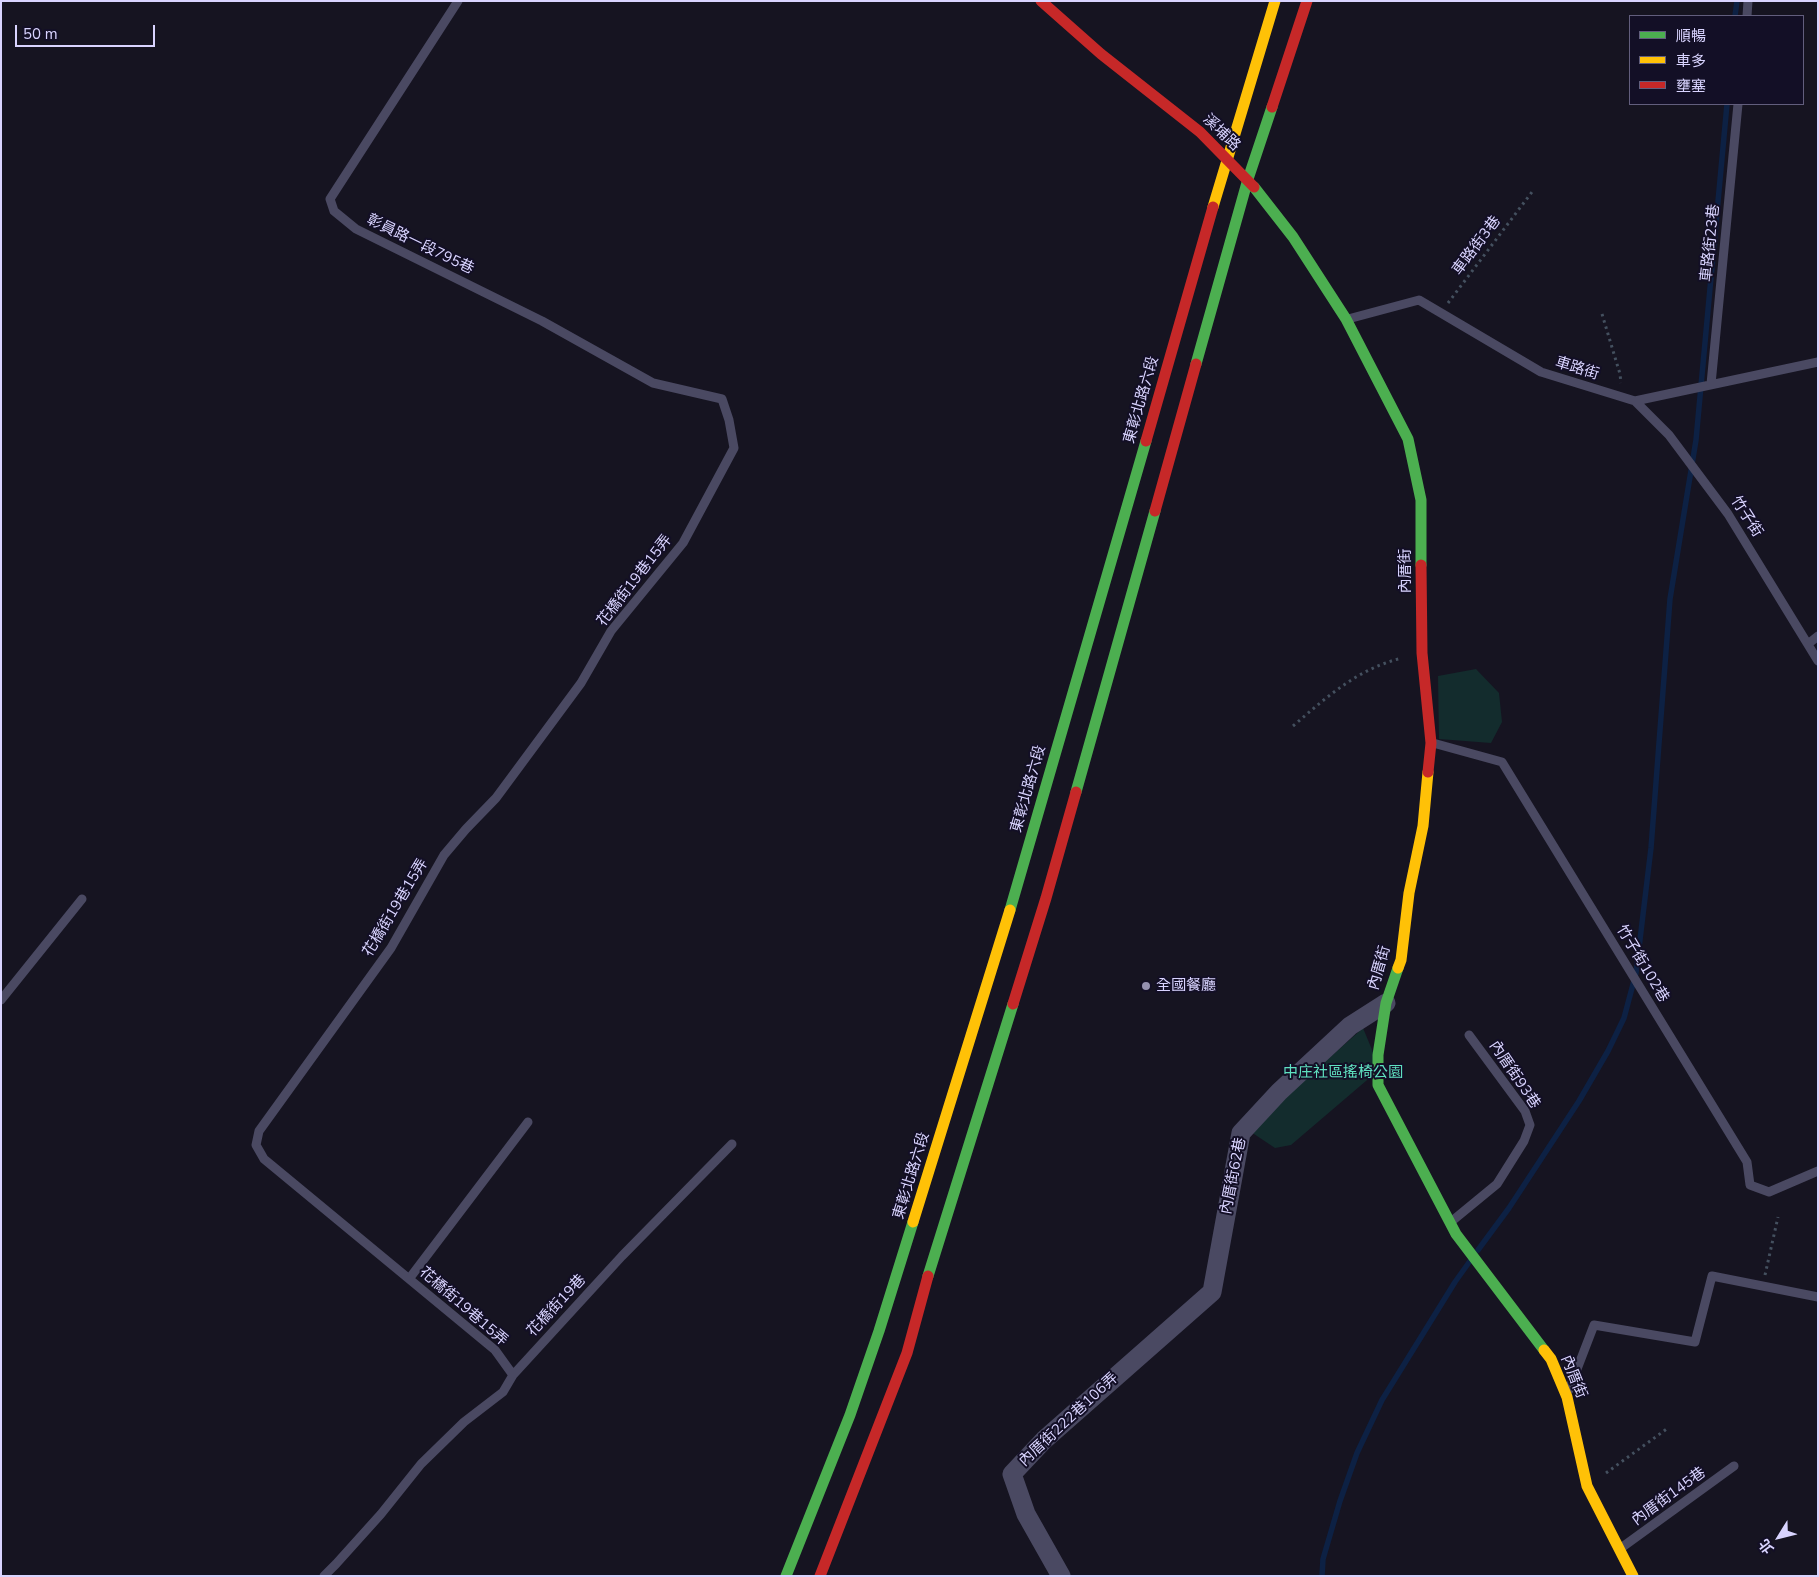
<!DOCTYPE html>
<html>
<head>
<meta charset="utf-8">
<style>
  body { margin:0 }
  #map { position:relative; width:1819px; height:1577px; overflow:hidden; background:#161421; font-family:"Nunito Sans","Noto Sans TC",sans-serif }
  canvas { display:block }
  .frame { position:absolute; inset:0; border:2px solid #d9d4ff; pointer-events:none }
  .legend { position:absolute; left:1629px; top:15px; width:175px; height:90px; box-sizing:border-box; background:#130f26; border:1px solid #625e7d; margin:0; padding:6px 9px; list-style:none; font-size:15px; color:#d9d4ff }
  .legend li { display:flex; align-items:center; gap:10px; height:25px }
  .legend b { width:25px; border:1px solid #625e7d }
  .north { position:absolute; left:1754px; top:1512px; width:50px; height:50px; -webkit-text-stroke:4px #130f26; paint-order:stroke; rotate:234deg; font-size:14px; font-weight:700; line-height:20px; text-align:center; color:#d9d4ff }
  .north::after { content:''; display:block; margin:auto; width:18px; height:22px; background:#d9d4ff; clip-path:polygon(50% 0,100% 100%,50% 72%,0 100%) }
  .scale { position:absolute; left:15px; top:25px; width:140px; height:22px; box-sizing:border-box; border:2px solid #d9d4ff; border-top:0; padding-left:6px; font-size:15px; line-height:18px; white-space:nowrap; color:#d9d4ff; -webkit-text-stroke:4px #130f26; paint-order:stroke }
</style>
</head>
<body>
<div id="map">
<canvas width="1819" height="1577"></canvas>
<div class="frame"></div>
<ul class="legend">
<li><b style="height:6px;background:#4caf50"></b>順暢</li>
<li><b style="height:6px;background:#ffc107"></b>車多</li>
<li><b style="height:6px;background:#c62828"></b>壅塞</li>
</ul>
<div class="north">北</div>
<div class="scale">50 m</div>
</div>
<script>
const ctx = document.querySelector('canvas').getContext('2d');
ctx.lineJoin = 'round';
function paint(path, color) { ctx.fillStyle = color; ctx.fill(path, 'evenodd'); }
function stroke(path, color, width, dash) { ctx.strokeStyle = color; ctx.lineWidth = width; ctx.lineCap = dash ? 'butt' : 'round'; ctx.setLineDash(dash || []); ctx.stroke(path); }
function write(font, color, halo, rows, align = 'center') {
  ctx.font = font + ' "Nunito Sans","Noto Sans TC",sans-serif'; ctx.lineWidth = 4; ctx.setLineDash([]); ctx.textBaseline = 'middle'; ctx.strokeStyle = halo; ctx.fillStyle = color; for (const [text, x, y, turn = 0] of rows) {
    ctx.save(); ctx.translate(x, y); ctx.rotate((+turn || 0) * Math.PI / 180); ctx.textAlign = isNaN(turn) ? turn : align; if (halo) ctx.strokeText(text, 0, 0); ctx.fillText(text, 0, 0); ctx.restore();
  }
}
const green = new Path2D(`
  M1476,669l23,24 3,29 -11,21 -52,-4 -1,-63z
  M1363,1028l17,41 -89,76 -16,3 -27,-18z`);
const stream = new Path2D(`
  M1735,16l2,-15
  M1478,1250l31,-42 70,-107 29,-50 16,-33 12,-45 15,-125 19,-249 26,-159 31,-336
  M1322,1576l1,-17 17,-58 17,-48 25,-53 73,-118 15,-21`);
const path = new Path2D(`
  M1448,303l84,-111
  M1602,314l18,60 1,9
  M1293,726c34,-29 64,-57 109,-68
  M1765,1275l13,-58
  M1606,1473l62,-45`);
const lane = new Path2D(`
  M458,1l-128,198 4,12 22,18 186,92 111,62 69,16 7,21 5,28 -51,95 -72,88 -30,52 -85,115 -30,31 -22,26 -53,93 -132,183 -3,14 8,14 231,191 18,25
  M1747,16l1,-15
  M1348,319l71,-19 122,72 94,29 183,-39
  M1711,384l27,-280
  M1635,401l34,34 59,79 90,147
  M1808,644l10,-8
  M1433,743l69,19 245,400 3,23 19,7 49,-21
  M1,1000l81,-101
  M1452,1221l45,-37 27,-43 6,-16 -5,-14 -56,-76
  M409,1279l119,-157
  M1569,1390l25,-65 101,17 17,-66 106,21
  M1621,1548l113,-82
  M324,1576l12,-12 45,-50 40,-50 43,-42 39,-30 10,-17 109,-119 110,-112`);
const street = new Path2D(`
  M1061,1576l-35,-62 -14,-40 32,-34 168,-148 29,-159 38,-41 71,-66 36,-23`);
const fast = new Path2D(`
  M1254,187l39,50 53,82 62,120 13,61v65
  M1196,364l52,-185 24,-72
  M1076,792l79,-281
  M1010,910l136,-469
  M1398,968l-12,35 -8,52v30l78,149 88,116
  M928,1276l85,-272
  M786,1576l64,-161 29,-84 34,-109`);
const slow = new Path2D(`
  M1213,207l62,-206
  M1398,968l3,-8 8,-67 14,-67 5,-54
  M913,1222l97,-312
  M1544,1350l7,9 16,38 20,89 46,90`);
const jam = new Path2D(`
  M1041,1l60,53 99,78 54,55
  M1272,107l35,-106
  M1146,441l67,-234
  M1155,511l41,-147
  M1421,565l1,88 9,90 -3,29
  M1013,1004l33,-106 30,-106
  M820,1576l87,-223 21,-77`);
const markers = [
  [1146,986,5,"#9591b1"]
];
const streetNames = [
  ["溪埔路",1221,133,44],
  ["車路街23巷",1711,243,-84],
  ["彰員路一段795巷",420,245,26],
  ["車路街3巷",1477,246,-53],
  ["車路街",1577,369,17],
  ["東彰北路六段",1142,400,-74],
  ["竹子街",1746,517,57],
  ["內厝街",1406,571,-90],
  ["花橋街19巷15弄",635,581,-52],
  ["東彰北路六段",1029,789,-74],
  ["花橋街19巷15弄",396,908,-59],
  ["竹子街102巷",1642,964,59],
  ["內厝街",1380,968,-74],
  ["內厝街93巷",1514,1075,56],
  ["東彰北路六段",912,1176,-73],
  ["內厝街62巷",1234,1176,-79],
  ["花橋街19巷",557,1306,-47],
  ["花橋街19巷15弄",463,1307,41],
  ["內厝街",1573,1377,68],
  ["內厝街222巷106弄",1069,1420,-43],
  ["內厝街145巷",1669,1497,-36]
];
const poiNames = [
  ["全國餐廳",1156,986]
];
const parkNames = [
  ["中庄社區搖椅公園",1343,1073]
];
paint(green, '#132c2d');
stroke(stream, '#0d2144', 5.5);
stroke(path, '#44505f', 3, [2.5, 4]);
stroke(lane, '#4a4962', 9);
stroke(street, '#4a4962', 19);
stroke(fast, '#4caf50', 11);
stroke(slow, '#ffc107', 11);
stroke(jam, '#c62828', 11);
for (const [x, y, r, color] of markers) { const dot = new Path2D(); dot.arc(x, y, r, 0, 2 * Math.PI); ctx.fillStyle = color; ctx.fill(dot); stroke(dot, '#130f26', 2); }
write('15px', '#d9d4ff', '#130f26', streetNames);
write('15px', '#d9d4ff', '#130f26', poiNames, 'left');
write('15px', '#5fe0c0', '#130f26', parkNames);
</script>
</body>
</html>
